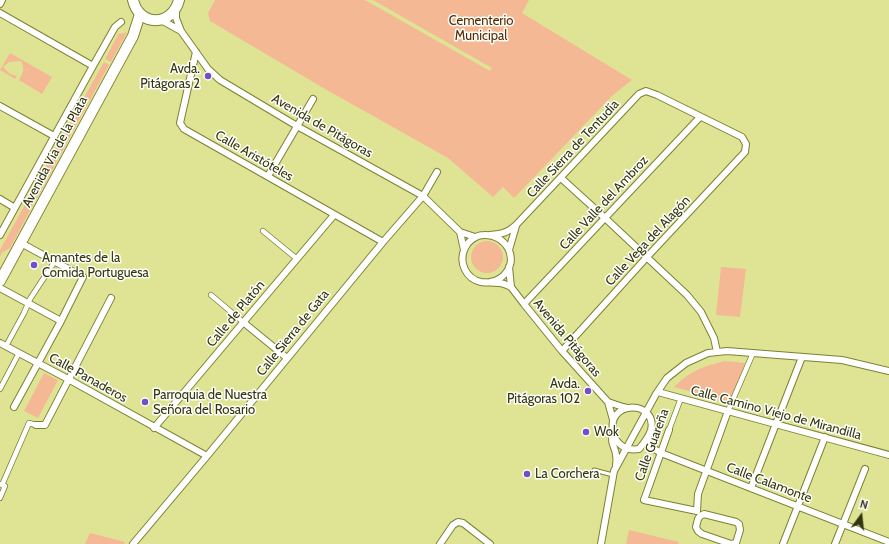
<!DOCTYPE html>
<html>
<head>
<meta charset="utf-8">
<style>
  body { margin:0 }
  #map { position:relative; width:889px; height:544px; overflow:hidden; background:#dee494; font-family:Cabin,sans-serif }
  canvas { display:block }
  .north { position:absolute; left:841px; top:496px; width:40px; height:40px; -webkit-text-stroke:3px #fefff7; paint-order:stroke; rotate:15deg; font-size:11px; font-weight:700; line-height:16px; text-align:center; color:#323413 }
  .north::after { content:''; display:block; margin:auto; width:14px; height:18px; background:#323413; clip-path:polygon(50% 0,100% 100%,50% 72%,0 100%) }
</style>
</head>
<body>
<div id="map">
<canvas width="889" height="544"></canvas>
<div class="north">N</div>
</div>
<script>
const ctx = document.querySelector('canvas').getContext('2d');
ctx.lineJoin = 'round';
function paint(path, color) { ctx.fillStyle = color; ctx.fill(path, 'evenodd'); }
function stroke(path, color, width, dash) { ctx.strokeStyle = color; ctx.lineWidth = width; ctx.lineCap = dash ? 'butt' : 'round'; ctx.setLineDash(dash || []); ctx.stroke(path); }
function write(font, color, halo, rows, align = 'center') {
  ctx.font = font + ' Cabin,sans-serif'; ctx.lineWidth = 3; ctx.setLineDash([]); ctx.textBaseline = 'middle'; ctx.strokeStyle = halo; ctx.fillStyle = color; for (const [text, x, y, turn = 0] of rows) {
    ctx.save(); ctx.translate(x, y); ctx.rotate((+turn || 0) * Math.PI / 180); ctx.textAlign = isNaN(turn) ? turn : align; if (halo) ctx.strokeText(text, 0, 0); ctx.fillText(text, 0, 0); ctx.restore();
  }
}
const green = new Path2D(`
  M215,0h150l125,71 2,-3 -119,-68h156l-7,13 110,67 -19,15 -71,74 -28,29 -11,-11 -10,10 -45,-39 -123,-69 -115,-68 -2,-8z
  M127,32l-16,30 -6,-3 14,-26 2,1z
  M10,53l42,24 -10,17 -23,-14c4,-8 6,-9 2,-19l-12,1 -6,5 7,7 7,2 -2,3 -15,-9z
  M104,62l5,3 -36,66 -6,-3z
  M65,131l6,4 -36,67 -7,-4z
  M27,201l6,4 -23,43 -8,5 -2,4v-7z
  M471 257a16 16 0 1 1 32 0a16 16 0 1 1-32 0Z
  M721,267l25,2 -6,48 -24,-2z
  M725,361l20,2 -15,39 -56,-15c18,-17 27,-20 51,-26z
  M44,373l14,7 -20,38 -14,-7z
  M629,530l50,12 -1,2h-52z
  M90,533l35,9 -1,2h-39z`);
const service = new Path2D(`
  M594,470l19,5`);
const pedestrian = new Path2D(`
  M263,231l34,28
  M211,295l32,27
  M6,346l18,-33 6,-14 25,-38
  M0,389l19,-36
  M728,411l25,-58
  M669,430l12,-32
  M0,484l2,1 27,-62 7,2
  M0,498l5,-12 -3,-1`);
const minor = new Path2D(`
  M0,4l2,-4
  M176,8v10l5,13 27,38 12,11 77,46 126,70 37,36 15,5
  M0,13l93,53
  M161,20l20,11
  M196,52l-16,71 4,6 199,113
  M0,106l54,30
  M268,176l45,-77
  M561,178l44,40 82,77 14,17 13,26 3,14
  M0,199l15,9
  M460,232l4,18
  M0,235l93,-169 22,-39 6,-5
  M490,235c12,-1 17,-2 26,-10l123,-131 7,-3 11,4 85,42 4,7 -1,8 -98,105 -85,94
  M509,250l7,-24
  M509,267l2,20 13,17 38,47 46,51 5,18
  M490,282c6,-1 10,-3 14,-7 16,-16 2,-41 -20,-40 -8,0 -16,6 -19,13 -7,14 1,31 16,34 6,1 12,0 18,1 4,0 8,2 12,4
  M0,288l61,33
  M524,304l176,-187
  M243,322l44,36
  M0,343l68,36 139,77
  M658,392l231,63
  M608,402l15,5 4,1
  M14,407l47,-86 22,-44 -62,-34
  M36,425h9l66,-127
  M154,428l180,-213
  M669,430l-25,70 53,11
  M613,435c6,11 13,16 26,14 5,-6 10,-12 12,-19 6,-25 -31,-31 -38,-9 -1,5 0,8 0,12 0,3 -1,5 -1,7 0,5 4,10 4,15 1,4 0,8 0,12
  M648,438l3,9 10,6 228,89
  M751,488l51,-131
  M697,511l1,-17 30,-83
  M704,514l32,8 3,2 1,6 -4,13 -5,1 -29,-10 -4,-3 -2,-4 2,-8 2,-3z
  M133,544l74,-88 176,-214 40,-46 14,-24
  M440,544l13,-19 5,-3 5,1 27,21
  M601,544l13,-73 42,-77 11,-16 19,-15 22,-10 19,-2 115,9 47,11
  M783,544l42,-107
  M835,544l30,-75`);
const primary = new Path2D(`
  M133,0c6,27 39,27 46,0
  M0,281l133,-245 7,-22`);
const markers = [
  [208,76,4,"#724fc8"],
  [34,265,4,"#724fc8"],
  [588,391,4,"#724fc8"],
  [145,402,4,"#724fc8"],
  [586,432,4,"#724fc8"],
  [527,474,4,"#724fc8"]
];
const parkNames = [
  ["Cementerio",481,21],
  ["Municipal",481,36]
];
const poiNames = [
  ["Avda.",200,69,"right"],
  ["Pitágoras 2",200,84,"right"],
  ["Amantes de la",42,258],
  ["Comida Portuguesa",42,273],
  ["Avda.",580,384,"right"],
  ["Pitágoras 102",580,399,"right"],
  ["Parroquia de Nuestra",153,395],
  ["Señora del Rosario",153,410],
  ["Wok",594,432],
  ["La Corchera",535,474]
];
const streetNames = [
  ["Avenida de Pitágoras",322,126,30],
  ["Calle Sierra de Tentudía",573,149,-47],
  ["Avenida Vía de la Plata",55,152,-62],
  ["Calle Aristóteles",254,156,30],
  ["Calle Valle del Ambroz",604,203,-47],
  ["Calle Vega del Alagón",648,241,-47],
  ["Calle de Platón",236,314,-50],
  ["Calle Sierra de Gata",293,333,-51],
  ["Avenida Pitágoras",567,338,50],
  ["Calle Panaderos",88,378,29],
  ["Calle Camino Viejo de Mirandilla",776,413,15],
  ["Calle Guareña",652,445,-70],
  ["Calle Calamonte",769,483,21]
];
paint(green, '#f4b895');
stroke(service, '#7d8233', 5);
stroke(pedestrian, '#7d8233', 6);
stroke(minor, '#7d8233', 8);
stroke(primary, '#7d8233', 12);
stroke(service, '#fff', 3);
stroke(pedestrian, '#fff', 4.5);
stroke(minor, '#fff', 6);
stroke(primary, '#fff', 10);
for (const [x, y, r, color] of markers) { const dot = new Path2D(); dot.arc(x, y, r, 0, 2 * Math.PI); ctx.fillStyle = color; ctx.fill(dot); stroke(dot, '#fefff7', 1.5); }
write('13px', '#542908', '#fefff7', parkNames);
write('13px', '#323413', '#fefff7', poiNames, 'left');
write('13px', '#323413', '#fefff7', streetNames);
</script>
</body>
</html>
